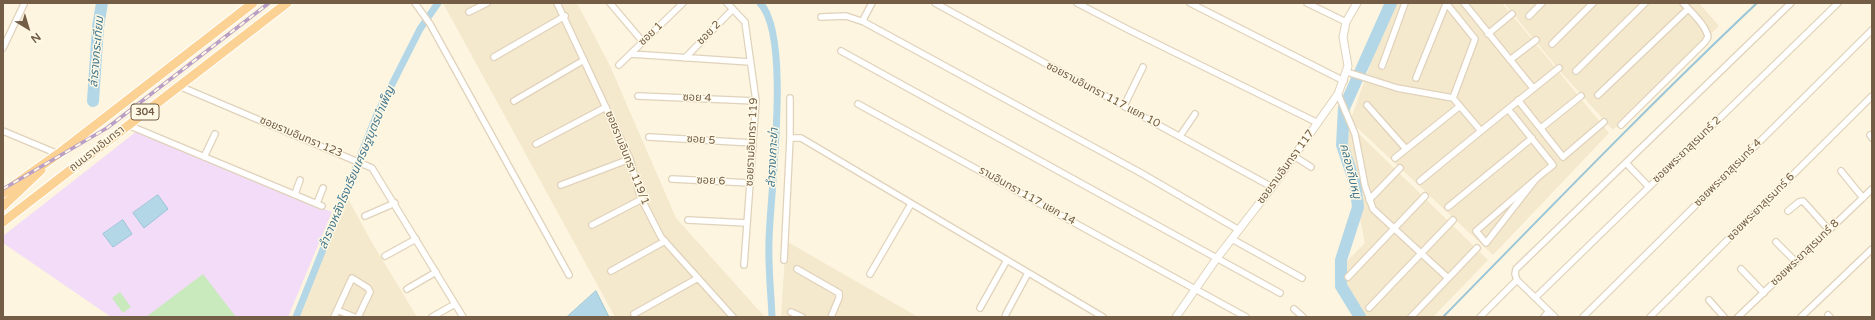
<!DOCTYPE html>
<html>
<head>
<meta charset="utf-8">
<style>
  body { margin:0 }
  #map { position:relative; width:1875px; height:320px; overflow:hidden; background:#fdf5df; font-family:"Varela Round",sans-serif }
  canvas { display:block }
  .frame { position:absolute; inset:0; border:4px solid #735d46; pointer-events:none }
  .north { position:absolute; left:8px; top:8px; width:40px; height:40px; -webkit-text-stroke:3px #fff9e5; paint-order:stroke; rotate:142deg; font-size:11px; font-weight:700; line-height:16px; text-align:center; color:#735d46 }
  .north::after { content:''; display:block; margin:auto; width:14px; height:18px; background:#735d46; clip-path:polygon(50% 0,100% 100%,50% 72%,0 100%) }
</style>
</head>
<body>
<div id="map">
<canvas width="1875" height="320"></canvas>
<div class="frame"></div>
<div class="north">N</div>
</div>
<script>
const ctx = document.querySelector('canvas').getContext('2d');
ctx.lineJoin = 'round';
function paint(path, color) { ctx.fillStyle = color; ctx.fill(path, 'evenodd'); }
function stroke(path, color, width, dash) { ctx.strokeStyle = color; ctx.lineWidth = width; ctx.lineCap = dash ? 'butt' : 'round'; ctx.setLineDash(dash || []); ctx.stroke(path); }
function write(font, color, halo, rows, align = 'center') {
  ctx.font = font + ' "Varela Round","Noto Sans Thai",sans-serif'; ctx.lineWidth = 3; ctx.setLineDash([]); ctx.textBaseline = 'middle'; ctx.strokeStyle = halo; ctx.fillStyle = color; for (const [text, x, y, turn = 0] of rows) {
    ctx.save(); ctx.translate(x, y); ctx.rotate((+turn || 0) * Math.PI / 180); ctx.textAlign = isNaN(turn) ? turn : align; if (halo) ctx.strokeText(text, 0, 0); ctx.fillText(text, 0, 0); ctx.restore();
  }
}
const residential = new Path2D(`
  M443,3h134l33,63 66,152 87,97v2h-148z
  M1395,3h107l107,130 -116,122 -143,-134 40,-110z
  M1504,3h195l20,23 -106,104 -53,-59z
  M1350,125l138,135 -55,57h-70l-25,-47 27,-27 -19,-94z
  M347,197l24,44 46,76h-121z
  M786,241l132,76h-137z`);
const education = new Path2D(`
  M137,131l195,81 -44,105h-177l-108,-74v-7z`);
const green = new Path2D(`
  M203,274l33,43h-90z
  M120,292l11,15 -8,6 -11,-15z`);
const water = new Path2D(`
  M158,195l10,14 -24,19 -11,-15z
  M123,220l9,14 -19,13 -10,-13z
  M596,291l13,26h-42z`);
const stream = new Path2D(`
  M1443,317c104,-106 206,-212 314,-314`);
const canal = new Path2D(`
  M760,3c32,33 10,189 9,238 -1,25 2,51 3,76
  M296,317l81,-203 43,-85 18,-26`);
const river = new Path2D(`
  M93,101l5,-74 4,-24
  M1360,317l-19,-31v-26l17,-53 -3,-24 -13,-38 2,-37 47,-105`);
const minor = new Path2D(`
  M415,3l15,21 139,251
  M557,3l73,156 10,37 21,41 72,80
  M610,3l33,39
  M727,3l18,19 11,79 -12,164
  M935,3l337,184
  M1077,3l52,27 189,93
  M1190,3l154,78
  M1307,3l39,19
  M1446,3l29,36 -22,59
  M1464,3l69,85
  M469,12l18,-9
  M1529,16l13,-13
  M821,17l25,-1 18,6 277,151 98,57
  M864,22v-4l8,-15
  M1488,34l24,-20
  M1552,44l41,-41
  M3,48l21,-44
  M841,51l439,242
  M631,54l119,8
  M494,57l71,-41
  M685,58l48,-49
  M1510,60l26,-20
  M619,65l64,-62
  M1382,66l23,-63
  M1576,71l69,-68
  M1347,72l50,16 56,10 28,33 27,-22 45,56 -10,8 -67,58 10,12 49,-63
  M1416,78l30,-74
  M179,86l193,82 91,149
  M1338,94l17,40 10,52 8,23 75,69
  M1598,95l90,-86
  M638,96l118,5
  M1518,100l45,57 41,-35
  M514,101l70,-41
  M858,104l388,213
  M1367,105l39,44
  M1124,106l19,-39
  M1508,109l51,-41
  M128,125l194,81
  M1621,125l84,-83 3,-5c-2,-12 -17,-25 -25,-34
  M1541,128l40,-32
  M3,131l55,23
  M1870,135l2,3
  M1180,136l15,-22
  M649,137l104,6
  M790,138h11l302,179
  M536,144l70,-37
  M1294,156l17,11
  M204,157l11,-23
  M1395,158l65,-52
  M1626,163l23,24
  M1841,171l22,27
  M672,179l78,4
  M1420,181l61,-50
  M561,185l69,-26
  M295,194l5,-14
  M1369,200l31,-32
  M317,203l6,-15
  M1448,207l84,-69
  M1788,211l11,-9 4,-1 26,29
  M365,216l30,-13
  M688,220l59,3
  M592,225l50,-26
  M1232,239l70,39
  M1776,242l20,20
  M385,256l31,-17
  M784,260l6,-122v-40
  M797,269l42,24v5l-8,19
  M1741,269l23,24
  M611,271l54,-30
  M870,274l41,-70
  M1348,277l77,-81
  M407,289l29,-17
  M1536,297l302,-294
  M1709,300l15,17
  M980,308l27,-48
  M1369,308l84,-88
  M1294,309l9,8
  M337,310l17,7
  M791,312l11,5
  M634,314l64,-36
  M1828,315l2,2
  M334,317l18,-39 16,10 2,4 -12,25
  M432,317l23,-13
  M1005,317l1,-3 22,-41
  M1411,317l66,-69
  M1480,317l37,-37
  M1544,317l5,-6
  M1555,317l-38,-37 -2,-6 1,-5 275,-266
  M1583,317l289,-287
  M1650,317l222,-221
  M1738,317l134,-128
  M1801,317l71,-68`);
const tertiary = new Path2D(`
  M1176,317l41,-59 55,-71 66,-93 10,-28 -5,-29 3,-15 11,-19`);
const trunk = new Path2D(`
  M3,193l55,-39 195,-151
  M3,206l38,-36
  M3,222l284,-219`);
const rail = new Path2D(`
  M3,189l104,-61 162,-125`);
const shields = [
  [145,112,28]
];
const shieldNames = [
  ["304",145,112]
];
const streetNames = [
  ["ซอย 2",709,33,-45],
  ["ซอย 1",651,34,-44],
  ["ซอยรามอินทรา 117 แยก 10",1103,95,28],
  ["ซอย 4",697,98,3],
  ["ซอยรามอินทรา 123",301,137,23],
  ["ซอย 5",701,140,4],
  ["ซอยรามอินทรา 119",752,142,-87],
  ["ถนนรามอินทรา",97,149,-38],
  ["ซอยพระยาสุเรนทร์ 2",1687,150,-44],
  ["ซอยรามอินทรา 119/1",627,158,68],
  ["ซอยรามอินทรา 117",1286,167,-54],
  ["ซอยพระยาสุเรนทร์ 4",1728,173,-45],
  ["ซอย 6",711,181,3],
  ["รามอินทรา 117 แยก 14",1027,196,29],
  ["ซอยพระยาสุเรนทร์ 6",1761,207,-45],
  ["ซอยพระยาสุเรนทร์ 8",1805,253,-44]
];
const waterNames = [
  ["ลำรางกระเทียม",97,52,-85],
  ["ลำรางเกาะข่า",773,158,-87],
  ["ลำรางหลังโรงเรียนเศรษฐบุตรบำเพ็ญ",357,168,-67],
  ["คลองกีบหมู",1350,171,76]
];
paint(residential, '#f4e8cd');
paint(education, '#f2dcf8');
paint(green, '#c9eabd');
paint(water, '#b3d7e6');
stroke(water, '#99c5d8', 1);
stroke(stream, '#99c5d8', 2);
stroke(canal, '#b3d7e6', 7);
stroke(river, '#b3d7e6', 12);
stroke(minor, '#e0d2bb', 8);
stroke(tertiary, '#e0d2bb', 9);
stroke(trunk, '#fff', 11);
stroke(minor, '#fff', 5.5);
stroke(tertiary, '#fff', 7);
stroke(trunk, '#fcd294', 9);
stroke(rail, '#b99ec5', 3.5);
stroke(rail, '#fff9e5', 2, [6]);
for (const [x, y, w] of shields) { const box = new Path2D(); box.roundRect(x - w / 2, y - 8, w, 16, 3); ctx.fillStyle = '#fff9e5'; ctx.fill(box); stroke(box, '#735d46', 1); }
write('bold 10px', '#735d46', null, shieldNames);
write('11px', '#735d46', '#fff9e5', streetNames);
write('italic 12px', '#42778e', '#fff9e5', waterNames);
</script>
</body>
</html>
